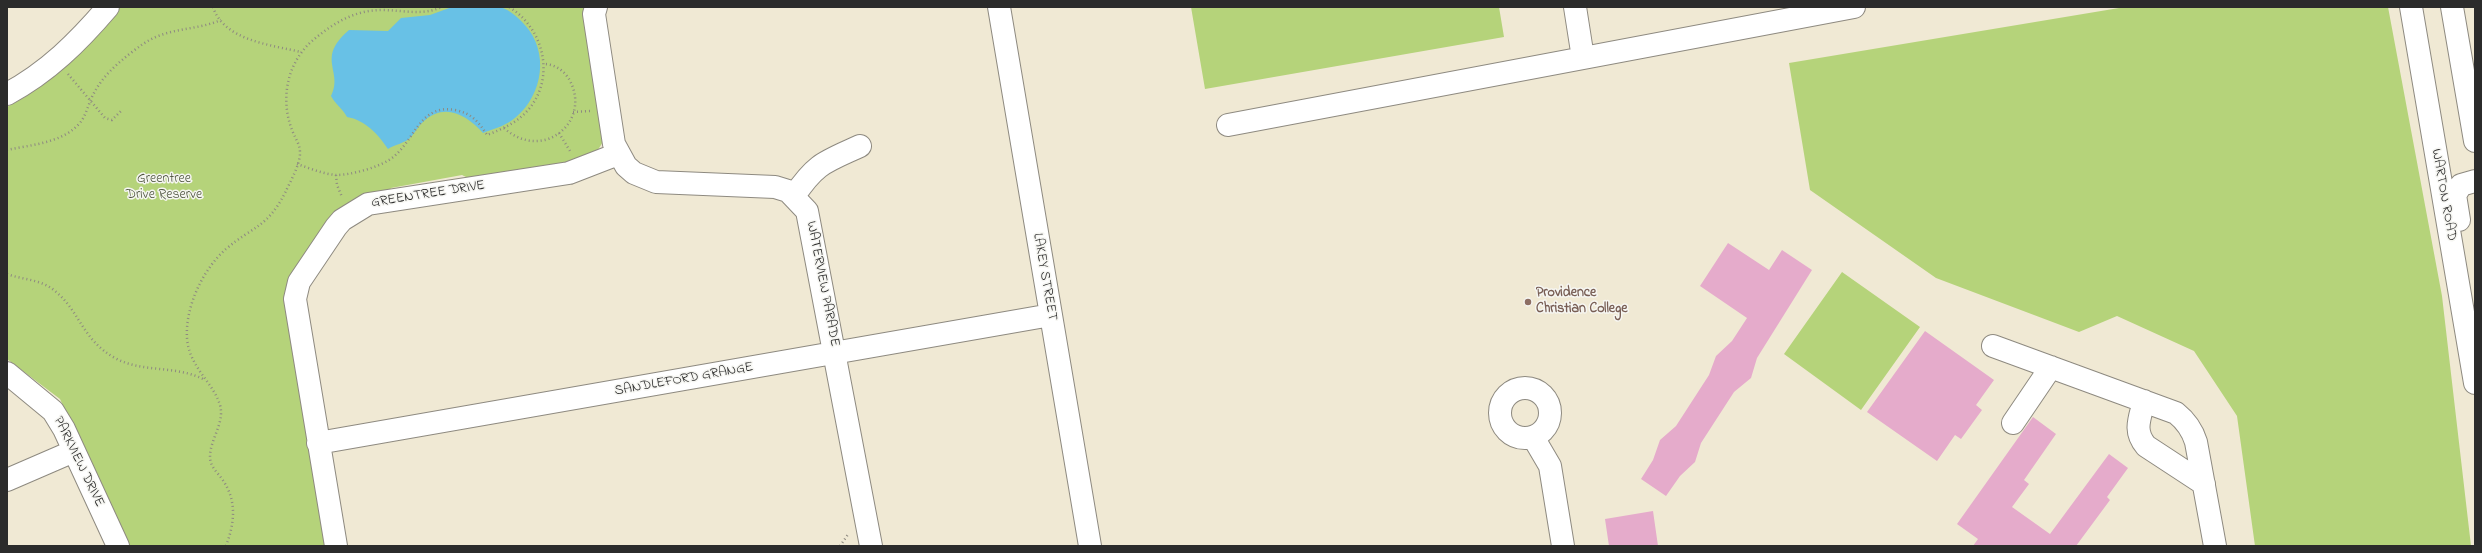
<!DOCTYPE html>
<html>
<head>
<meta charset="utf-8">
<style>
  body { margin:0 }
  #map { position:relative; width:2482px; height:553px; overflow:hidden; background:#f0e9d4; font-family:"Indie Flower",sans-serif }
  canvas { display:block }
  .frame { position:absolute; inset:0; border:8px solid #2b2b2b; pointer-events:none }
</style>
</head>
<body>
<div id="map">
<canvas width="2482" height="553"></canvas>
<div class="frame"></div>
</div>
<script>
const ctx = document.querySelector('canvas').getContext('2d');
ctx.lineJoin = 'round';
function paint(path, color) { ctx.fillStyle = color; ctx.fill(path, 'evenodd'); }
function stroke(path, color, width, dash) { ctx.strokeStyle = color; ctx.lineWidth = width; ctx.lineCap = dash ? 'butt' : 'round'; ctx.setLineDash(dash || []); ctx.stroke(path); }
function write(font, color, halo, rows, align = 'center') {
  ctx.font = font + ' "Indie Flower",sans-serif'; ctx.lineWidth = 3; ctx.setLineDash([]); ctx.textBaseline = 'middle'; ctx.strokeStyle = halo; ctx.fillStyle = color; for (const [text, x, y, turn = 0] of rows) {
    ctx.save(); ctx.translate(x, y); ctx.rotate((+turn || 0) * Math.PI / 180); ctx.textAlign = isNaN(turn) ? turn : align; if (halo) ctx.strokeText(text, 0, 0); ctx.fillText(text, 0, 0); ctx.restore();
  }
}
const green = new Path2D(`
  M118,7h472l16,130 -10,16 -8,5 -116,22 -10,-5 -71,13 -3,6 -21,4 -75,81 37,267h-201l-68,-147 -53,-40v-252l18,-10 51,-40z
  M1191,7h308l5,30 -299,52z
  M2125,7h263l54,289 29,250h-216l-18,-130 -43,-65 -77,-35 -38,16 -143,-54 -126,-88 -21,-127z
  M1842,272l78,55 -59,83 -77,-56z`);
const water = new Path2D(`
  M452,7c14,0 35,-4 48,0 11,3 22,14 29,23 21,29 11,71 -18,91 -9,6 -18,8 -28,12 -16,-18 -38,-31 -59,-12 -6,5 -9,12 -14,17 -5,5 -16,7 -22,11 -10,-15 -23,-29 -41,-32 -4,-8 -12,-13 -16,-21 13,-25 -16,-37 18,-66l39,1 13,-13 29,-3z`);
const building = new Path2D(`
  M1728,243l41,27 13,-20 30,20 -55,88 -6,20 -17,14 -33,51 -6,19 -15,14 -14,20 -25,-17 12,-19 7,-20 16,-14 33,-51 7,-19 16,-15 15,-23 -47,-32z
  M1925,331l69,49 -18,25 6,5 -21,29 -6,-4 -18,26 -70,-49z
  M2033,417l23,17 -32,46 5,4 -17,23 38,27 59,-80 19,14 -21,29 3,3 -34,46h-103l5,-7 -21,-15z
  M1653,511l5,35h-49l-4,-27z`);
const path = new Path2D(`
  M213,7c11,34 59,38 88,45
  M68,74l37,44 7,2 9,-9
  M573,112l17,-1
  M504,128c39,35 89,-7 65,-49 -5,-8 -14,-15 -25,-15
  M559,133l11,18
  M7,150c23,-5 54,-7 71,-25 9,-9 10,-22 16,-32 10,-20 32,-37 49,-49 25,-17 52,-13 78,-24
  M297,164c12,4 26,10 39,11 15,0 40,-7 53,-15 25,-15 29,-57 66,-50 16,3 24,12 32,25 15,-6 30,-12 41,-25 28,-32 16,-82 -19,-103
  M336,175l1,10 5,12
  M7,274c16,6 34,5 48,17 25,20 27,49 60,67 27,15 60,7 88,21
  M226,546c9,-24 11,-46 -4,-67 -5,-7 -12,-13 -12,-22 0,-18 15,-34 10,-52 -7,-23 -31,-38 -33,-67 -2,-31 16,-69 39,-89 27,-23 41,-21 59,-56 5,-11 15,-28 15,-40 0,-9 -5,-15 -8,-23 -12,-31 -5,-67 20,-89 20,-17 42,-31 70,-31 22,0 39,6 60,-3
  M840,546l9,-13`);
const minor = new Path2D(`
  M596,7l-2,7 20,130 12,22 8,7 22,9 119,5 13,4 19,20 64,335
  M999,7l91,539
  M1575,7l8,51
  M7,94c41,-22 71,-52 101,-87
  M1228,125l626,-118
  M794,196c22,-33 31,-34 66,-50
  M1993,346l183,67c10,8 16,16 20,29l19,104
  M7,373l46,38 11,18 54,117
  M1500 413a25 25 0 1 1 50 0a25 25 0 1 1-50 0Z
  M2144,401c-4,17 -11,30 2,45l58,38
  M2013,423l38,-56
  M1533,437l17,29 13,80
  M318,443l733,-128
  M7,480l67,-29
  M336,546l-41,-247 4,-17 37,-55 6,-7 26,-16 201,-31 49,-19`);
const major = new Path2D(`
  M2411,7l64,376
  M2452,7l23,134
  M2459,220l-4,-25 6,-10 14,-4`);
const markers = [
  [1528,302,4,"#8d6e63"]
];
const parkNames = [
  ["Greentree",164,180],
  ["Drive Reserve",164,196]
];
const streetNames = [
  ["GREENTREE DRIVE",428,195,-9],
  ["WARTON ROAD",2443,195,80],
  ["LAKEY STREET",1044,277,80],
  ["WATERVIEW PARADE",822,284,79],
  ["SANDLEFORD GRANGE",684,380,-10],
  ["PARKVIEW DRIVE",78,462,64]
];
const educationNames = [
  ["Providence",1536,294],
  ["Christian College",1536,310]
];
paint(green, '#b5d37a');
paint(water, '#68c1e6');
paint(building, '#e5abcb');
stroke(minor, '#8e8a80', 24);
stroke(major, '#8e8a80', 24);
stroke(path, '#8e8a80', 2.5, [1, 3]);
stroke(minor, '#fff', 22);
stroke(major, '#fff', 22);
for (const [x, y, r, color] of markers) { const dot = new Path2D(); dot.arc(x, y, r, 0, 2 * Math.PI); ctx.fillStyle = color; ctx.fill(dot); stroke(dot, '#f6f6f2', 1.5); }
write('14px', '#4e553f', '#f6f6f2', parkNames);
write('14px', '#2b2b2b', '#f6f6f2', streetNames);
write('bold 14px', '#785e54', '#f6f6f2', educationNames, 'left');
</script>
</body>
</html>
